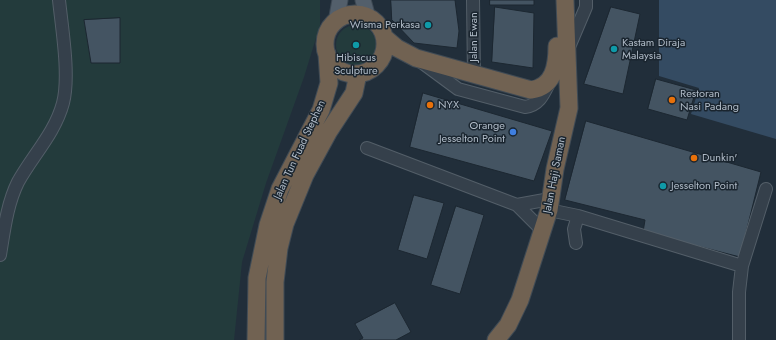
<!DOCTYPE html>
<html>
<head>
<meta charset="utf-8">
<style>
  body { margin:0 }
  canvas { display:block; background:#212e3a }
</style>
</head>
<body>
<canvas width="776" height="340"></canvas>
<script>
const ctx = document.querySelector('canvas').getContext('2d');
ctx.lineJoin = 'round';
function paint(path, color) { ctx.fillStyle = color; ctx.fill(path, 'evenodd'); }
function stroke(path, color, width, dash) { ctx.strokeStyle = color; ctx.lineWidth = width; ctx.lineCap = dash ? 'butt' : 'round'; ctx.setLineDash(dash || []); ctx.stroke(path); }
function write(font, color, halo, rows, align = 'center') {
  ctx.font = font + ' Jost,sans-serif'; ctx.lineWidth = 3; ctx.setLineDash([]); ctx.textBaseline = 'middle'; ctx.strokeStyle = halo; ctx.fillStyle = color; for (const [text, x, y, turn = 0] of rows) {
    ctx.save(); ctx.translate(x, y); ctx.rotate((+turn || 0) * Math.PI / 180); ctx.textAlign = isNaN(turn) ? turn : align; if (halo) ctx.strokeText(text, 0, 0); ctx.fillText(text, 0, 0); ctx.restore();
  }
}
const green = new Path2D(`
  M0,0h320v25l-16,52 -38,106 -24,79 -8,78h-234z
  M336 45a20 20 0 1 1 40 0a20 20 0 1 1-40 0Z`);
const water = new Path2D(`
  M659,0h117v139l-85,-25 8,-26 -40,-12z`);
const building = new Path2D(`
  M391,0h64l4,31 -2,17 -43,-5 -22,-23z
  M490,0h44v5h-44z
  M495,7l39,6 -1,55 -41,-6z
  M611,7l29,7 -17,80 -39,-10z
  M120,18v45h-29l-7,-43z
  M656,79l40,11 -9,30 -39,-11z
  M423,93l129,38 -18,50 -124,-34z
  M586,121l175,51 -21,85 -97,-25 2,-12 -80,-20z
  M414,195l30,8 -17,56 -29,-9z
  M456,206l28,9 -24,79 -29,-9z
  M395,303l16,29 -15,8h-37l4,-2 -8,-14z`);
const minor = new Path2D(`
  M473,0l1,75
  M569,47l17,-40v-7
  M420,61l38,28 67,18c15,-2 19,-14 25,-26
  M367,148l150,57 26,26
  M517,205l33,-6
  M549,210l29,6 164,50 24,-77
  M576,243l-2,-14 4,-13
  M0,255c4,-24 7,-51 18,-73 15,-27 37,-49 45,-79 7,-27 -1,-74 -4,-103
  M739,340v-48l3,-26`);
const major = new Path2D(`
  M363,0l5,18
  M336,22l4,-22`);
const highway = new Path2D(`
  M325 44a30 30 0 1 1 60 0a30 30 0 1 1-60 0Z
  M384,37l13,11 19,10 115,32c23,-3 26,-25 26,-44
  M256,340l1,-62 11,-53 12,-36 41,-79 8,-27 -2,-29
  M275,340v-58l4,-34 6,-24 20,-49 24,-44 25,-38 4,-19
  M496,340l12,-15 12,-25 29,-90 6,-41 14,-61 -4,-108`);
const markers = [
  [428,25,4,"#0f9aa8"],
  [356,45,4,"#0f9aa8"],
  [614,49,4,"#0f9aa8"],
  [672,100,4,"#e8710a"],
  [430,105,4,"#e8710a"],
  [513,132,4,"#3f7fe0"],
  [694,158,4,"#e8710a"],
  [663,186,4,"#0f9aa8"]
];
const poiNames = [
  ["Wisma Perkasa",420,25,"right"],
  ["Kastam Diraja",622,43],
  ["Malaysia",622,56],
  ["Hibiscus",356,58,"center"],
  ["Sculpture",356,71,"center"],
  ["Restoran",680,94],
  ["Nasi Padang",680,107],
  ["NYX",438,105],
  ["Orange",505,126,"right"],
  ["Jesselton Point",505,139,"right"],
  ["Dunkin'",702,158],
  ["Jesselton Point",671,186]
];
const streetNames = [
  ["Jalan Ewan",474,37,-90],
  ["Jalan Tun Fuad Stephen",300,150,-65],
  ["Jalan Haji Saman",555,175,-79]
];
paint(green, '#233b3c');
paint(water, '#344b62');
paint(building, '#445462');
stroke(building, '#1c2731', 1);
stroke(minor, '#535e68', 14);
stroke(major, '#3e4954', 17);
stroke(highway, '#404b55', 19);
stroke(minor, '#35404b', 12);
stroke(major, '#535f6b', 15);
stroke(highway, '#716252', 17);
for (const [x, y, r, color] of markers) { const dot = new Path2D(); dot.arc(x, y, r, 0, 2 * Math.PI); ctx.fillStyle = color; ctx.fill(dot); stroke(dot, '#1a252f', 1.5); }
write('11px', '#b0bbc7', '#1a252f', poiNames, 'left');
write('11px', '#b0bbc7', '#1a252f', streetNames);
</script>
</body>
</html>
